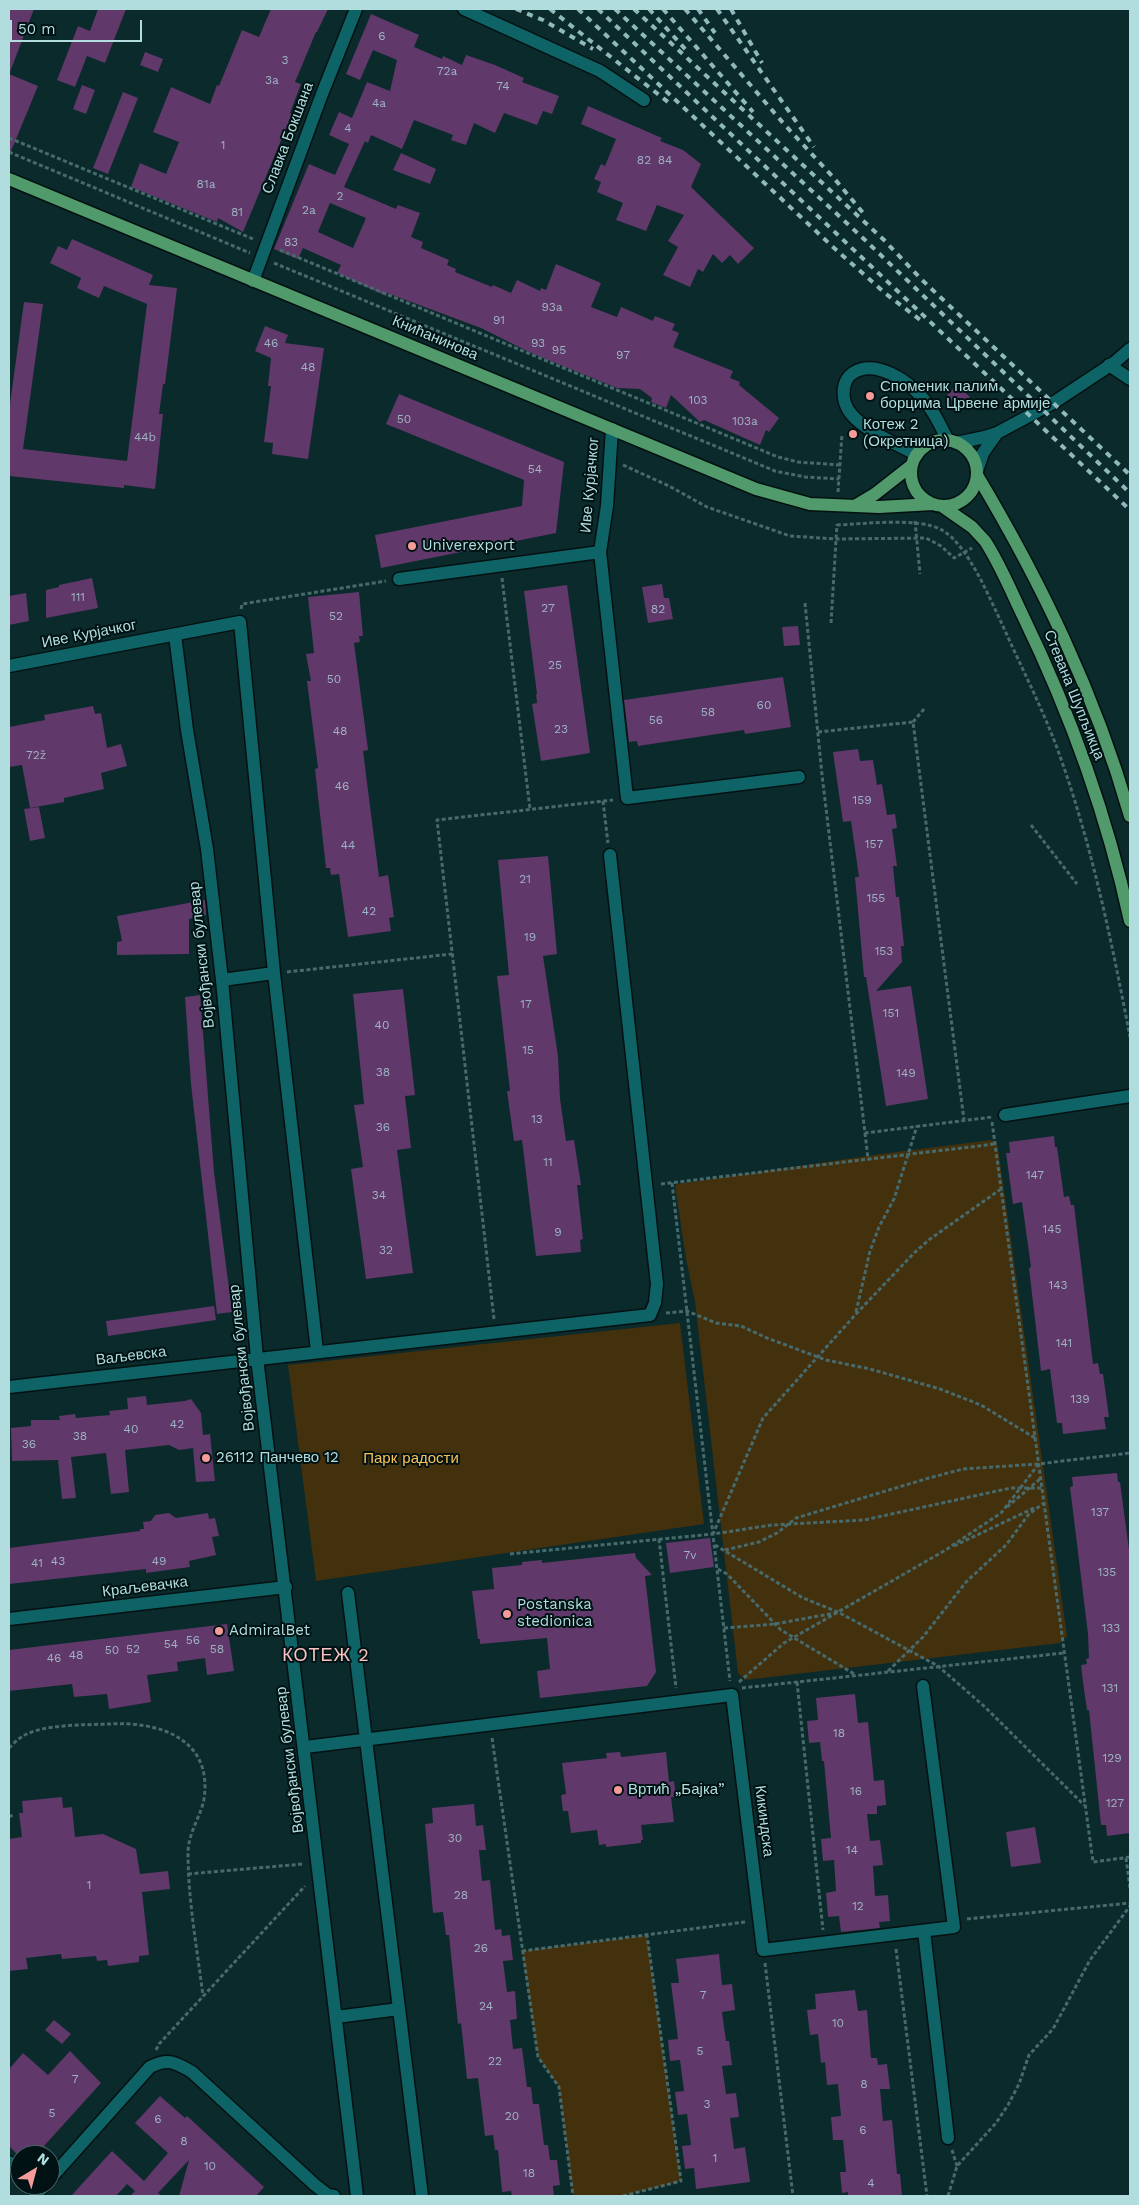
<!DOCTYPE html>
<html>
<head>
<meta charset="utf-8">
<style>
  body { margin:0 }
  #map { position:relative; width:1139px; height:2205px; overflow:hidden; background:#0a2a2c; font-family:"Work Sans",sans-serif }
  canvas { display:block }
  .frame { position:absolute; inset:0; border:10px solid #b1dddf; pointer-events:none }
  .north { position:absolute; left:10px; top:2145px; width:50px; height:50px; box-sizing:border-box; background:#001213; border:1px solid #476365; border-radius:50%; rotate:37deg; font-size:14px; font-weight:700; line-height:20px; text-align:center; color:#b1dddf }
  .north::after { content:''; display:block; margin:auto; width:18px; height:22px; background:#f59b9a; clip-path:polygon(50% 0,100% 100%,50% 72%,0 100%) }
  .scale { position:absolute; left:10px; top:20px; width:132px; height:22px; box-sizing:border-box; border:2px solid #b1dddf; border-top:0; padding-left:6px; font-size:15px; line-height:18px; white-space:nowrap; color:#b1dddf; -webkit-text-stroke:4px #001213; paint-order:stroke }
</style>
</head>
<body>
<div id="map">
<canvas width="1139" height="2205"></canvas>
<div class="frame"></div>
<div class="north">N</div>
<div class="scale">50 m</div>
</div>
<script>
const ctx = document.querySelector('canvas').getContext('2d');
ctx.lineJoin = 'round';
function paint(path, color) { ctx.fillStyle = color; ctx.fill(path, 'evenodd'); }
function stroke(path, color, width, dash) { ctx.strokeStyle = color; ctx.lineWidth = width; ctx.lineCap = dash ? 'butt' : 'round'; ctx.setLineDash(dash || []); ctx.stroke(path); }
function write(font, color, halo, rows, align = 'center') {
  ctx.font = font + ' "Work Sans",sans-serif'; ctx.lineWidth = 4; ctx.setLineDash([]); ctx.textBaseline = 'middle'; ctx.strokeStyle = halo; ctx.fillStyle = color; for (const [text, x, y, turn = 0] of rows) {
    ctx.save(); ctx.translate(x, y); ctx.rotate((+turn || 0) * Math.PI / 180); ctx.textAlign = isNaN(turn) ? turn : align; if (halo) ctx.strokeText(text, 0, 0); ctx.fillText(text, 0, 0); ctx.restore();
  }
}
const green = new Path2D(`
  M991,1140l5,1 2,7 69,488 -7,7 -315,37 -7,-7 -43,-371 -9,-43 -11,-73 2,-2 204,-30z
  M680,1323l24,201 -388,57 -28,-216z
  M647,1935l34,246 -58,15h-50l-14,-109 -21,-30 -16,-106z`);
const building = new Path2D(`
  M9,9h25l-24,63h-1z
  M98,9h28l-21,54 -18,-7 -12,31 -18,-7 21,-54 12,5z
  M271,9h57l-11,23h-1l-21,50 6,2 -11,29 2,1 -49,118 -25,-14 -1,4 -86,-35 9,-24 26,11 13,-32 -26,-10 18,-45 39,17 7,-19 2,1 23,-56 17,7z
  M371,14l48,21 -5,12 28,12 1,-3 19,9 4,-10 29,10 29,13 -2,4 37,14 -7,18 -9,-3 -6,14 -33,-12 -9,20 -21,-10 -8,22 -15,-5 2,-5 -39,-15 -12,29 -31,-14 -3,8 -3,-2 -21,46 52,22 2,-4 22,8 -9,24 12,5 -2,6 28,12 -2,5 9,4 -1,3 37,15 1,-2 18,8 6,-13 23,11 1,-3 5,2 10,-26 45,19 -10,24 26,10 4,-10 32,14 2,-5 20,8 -3,6 7,3 -6,14 60,24 -3,7 10,4 -1,3 40,33 -10,14 -3,-2 -6,15 -56,-25 -4,2 -29,-27 -5,13 -15,-6 1,-4 -12,-9 -23,-1 -86,-35 -50,-25 -94,-35 -1,3 -49,-23 4,-8 -38,-17 -5,11 -24,-10 35,-85 26,11 14,-31 -20,-9 10,-23 13,6 15,-36 23,9 7,-31 -24,-10 -13,30 -14,-6zM330,203l36,15 -13,30 -35,-16z
  M145,52l18,7 -5,13 -18,-7z
  M9,74l29,12 -29,70z
  M82,85l13,5 -9,24 -13,-5z
  M123,92l15,6 -30,76 -15,-6z
  M588,106l74,32 -2,3 23,9 18,14 -10,23 63,61 -16,16 -8,-9 -8,8 -9,-9 -10,18 -5,-3 -8,18 -27,-12 15,-28 -10,-6 16,-26 -27,-10 -11,26 -30,-11 7,-17 -26,-11 4,-10 -7,-3 7,-15 4,2 11,-27 -35,-15z
  M401,153l35,16 -6,15 -37,-14z
  M72,239l81,36 -4,10 28,3 -12,96h-2l-4,30h4l-8,75 -31,-4v3l-115,-12v-65l15,-109 19,2 -20,145 104,12 20,-157 -43,-18 -5,12 -22,-10 4,-10 -31,-15 8,-17 9,4z
  M265,326l23,9 -3,8 39,5 -16,111 -36,-5 1,-11 -9,-1 7,-56h-3l3,-28 -16,-7z
  M957,385l13,12 -10,11 -13,-13z
  M399,394l165,68 -8,71 -175,35 -6,-33 147,-29 2,-26 -138,-56z
  M92,578l6,30 -52,10v-28l13,-3v-2z
  M662,584l2,14h5l4,21 -25,4 -6,-36z
  M567,585l23,168 -49,8 -9,-57 5,-1 -1,-9h1l-13,-103z
  M359,592l4,44h-4l1,6 -6,1 14,107 -5,1 16,126 9,-2 6,42 -5,1 2,13 -43,6 -9,-63 -8,1 -1,-7h-4l-11,-99 3,-1 -11,-87h4l-5,-27 8,-1 -6,-56z
  M26,593l3,28 -20,4v-29z
  M798,626l2,19 -16,1 -2,-19z
  M783,677l8,50 -46,7 -1,-4 -106,16 -1,-5 -8,1 -5,-42z
  M93,706l2,8 6,-1 6,35 14,-4 6,22 -26,7 3,16 -40,9v4l-34,6 -8,-43 -13,2v-40l36,-7 -1,-5z
  M858,749l2,12 13,-1 4,25 5,-1 5,31 8,-1 2,14 -5,1 5,37h-4l3,31h3l5,49h-3l1,16 -26,29 35,-5 17,113 -42,7 -20,-129h-2l-9,-100h4l-8,-56 -8,1 -10,-70z
  M39,807l6,31 -15,3 -6,-32z
  M548,856l9,98 -14,2 15,100 2,43 6,42 8,-1 7,45h-4l6,54 -3,1 1,12 -45,4 -14,-116 -8,1 -7,-50h3l-13,-115 12,-1 -11,-115z
  M205,900l1,15 -17,4v35l-72,1v-13l5,-1 -5,-25z
  M403,989l12,106 -10,1 6,52 -14,2 16,123 -47,6 -15,-110 12,-2 -9,-62 10,-1 -11,-110z
  M200,995l14,177 18,140 -15,2 -26,-230 -6,-87z
  M1054,1136l1,11h2l7,50 5,-1 2,9h3l19,159 5,-1 2,11h3l6,43h-5l2,12 -43,5 -1,-11h-5l-7,-54 -9,2 -12,-103 2,-1 -9,-65 -9,2 -7,-51h4l-1,-11z
  M214,1306l2,14 -108,16 -2,-15z
  M146,1396l1,9 38,-4 6,-2 10,14 2,22 7,-1 5,47 -19,1 -3,-34 -14,2 -10,-5 -44,5 4,42 -18,2 -5,-41 -35,4 5,41 -14,1 -4,-39 -46,1 -1,-33 20,-2v-6h29l-1,-4 16,-2 1,4 34,-3 -1,-4 19,-2 -1,-11z
  M1117,1473l1,9h2l10,75v276l-23,3 -1,-11h-5l-12,-115h-2l-4,-28 -2,-17 6,-1 -1,-5 3,-1 -1,-24 -18,-147 3,-1 -1,-9z
  M169,1513l7,5 32,-5 1,6 6,-1 4,18 -7,1 4,18 -27,6 1,6 -44,6v-4l-137,15v-36l131,-17v-2h4l-1,-7 8,-1 4,-6z
  M710,1538l4,29 -44,6 -4,-30z
  M635,1553l1,5 16,17 -7,1 11,96 -9,14 -107,12 -3,-27 13,-2 -3,-31 -67,6v-5h-2l-6,-48 22,-2 -2,-21 30,-3v-3l20,-2v3z
  M227,1624l7,47 -27,4 -2,-17 -28,4 1,9 -31,4 4,27 -42,7 -2,-15 -33,3 -2,-13 -63,7v-41z
  M855,1694l3,29 10,-1 6,59 10,-1 2,25 -9,1v8h-10l3,27 10,-1 3,25 -10,1 2,30 13,-1 2,26 -11,1 1,6 -39,4 -2,-16 -11,1 -2,-24 10,-2 -2,-31 -11,1 -2,-22 10,-1 -7,-77h-2l-2,-19 -11,1 -2,-22 11,-1 -2,-22z
  M620,1752l1,5 45,-5 3,30 5,-1 2,16h-5l3,25 -33,3 2,15h-2v3l-35,4v-3l-7,1 -2,-15 -26,3 -3,-22h-5l-2,-16 5,-1 -4,-31 45,-5 -1,-5z
  M62,1797l1,11 9,-1 3,30 28,-3 33,15 4,25 28,-3 2,18 -28,3 7,63 -10,1v6l-31,4 -1,-6 -10,1 -1,-5 -34,3 -1,-5 -35,4 2,11 -19,2v-132l13,-2 -3,-24h4l-1,-12z
  M474,1804l2,22 7,-1 3,25h-7l3,31 8,-1 5,50 6,-1 1,7 8,-1 3,25 -10,1 4,31 8,-1 2,28 -7,1 3,29 9,-1 5,39h4l2,17h6l5,41h4l2,15h7l3,25 -7,1 1,10h-42l-1,-5 -9,1 -4,-42h-3l-2,-15 -8,1 -7,-58 -11,1 -6,-56 -3,1 -9,-89h-3l-3,-23 -10,1 -8,-89 8,-1 -1,-15z
  M1035,1827l6,36 -30,4 -5,-35z
  M719,1954l3,31 10,-1 3,26 -13,2 4,29h3l3,24 -10,1 4,28 10,-1 3,24 -9,1 4,31 11,-2 5,35 -54,7 -2,-21 -9,1 -3,-23 9,-1 -4,-31 -9,1 -3,-23 9,-1 -4,-31 -10,1 -2,-21 10,-1 -7,-56h8l-3,-24z
  M855,1990l3,21 9,-1 4,48h6l1,7 9,-1 3,25h-10l3,32 9,-1 5,54h3l2,22h-54v-4l-6,1 -2,-21h6l-3,-32h-10l-2,-23 10,-1 -3,-32 -11,1 -2,-23 -4,1 -3,-29 -8,1 -3,-25 9,-1 -1,-15z
  M54,2020l17,14 -9,10 -17,-14z
  M70,2051l31,32 -57,63 10,9h-36l-9,-9v-77l14,-16 25,22z
  M160,2096l25,22 2,-2 77,71 -8,9h-77l10,-36 -31,33 4,3h-32l5,-5 -8,-7 -11,12h-45l41,-45 32,30 24,-28 -33,-30z`);
const path = new Path2D(`
  M9,138l244,101
  M9,152l241,101
  M280,250l498,207 20,5 42,3
  M274,263l501,208 30,6 34,2
  M623,465l46,21 38,21 83,29 46,3 90,-1 15,8 13,12 18,-10
  M838,492l4,-58
  M915,521l5,53
  M837,525c27,-1 82,-8 105,5 26,15 47,67 60,94 20,45 43,89 59,135 32,91 51,184 69,278
  M502,578l28,231
  M805,603l17,172 43,358 127,-16
  M241,609l1,-5 144,-23
  M831,623l6,-99
  M913,722l12,-14
  M818,732l95,-10 51,398
  M603,801l5,42
  M1031,825l46,59
  M287,972l165,-18
  M992,1122l101,740 37,-5
  M865,1133l3,26
  M672,1183l58,498
  M661,1184l334,-40
  M1001,1189l-71,50 -16,14 -58,61 -93,104 -50,116 59,-9 92,-5 147,-32h31
  M856,1312l14,-61 9,-24 15,-28 23,-73
  M666,1313l21,-2 29,12 25,3 26,12 59,22 44,9 70,20 41,16 54,33
  M494,1319l-57,-499 176,-20
  M1007,1507l33,-28
  M659,1539l17,149
  M715,1545l88,53 35,14 100,54 47,41 99,98
  M954,1546l82,-39
  M725,1550l34,-8 18,-9 19,-15 133,-40 34,-9 75,-5 92,-11
  M510,1554l203,-20
  M718,1569l9,5 54,56 75,45
  M724,1628l51,-4 60,-11
  M888,1671l35,-34 43,-55 40,-37 23,-31 15,-11
  M739,1682l45,-39 160,-92 57,-38 37,-48
  M797,1682l26,248
  M742,1688l322,-35
  M492,1738l46,319 21,30 14,109
  M9,1748c4,-4 9,-9 14,-12 20,-12 62,-11 86,-12 49,-3 104,14 95,75 -3,17 -16,34 -16,54 0,47 9,95 15,143
  M9,1817l4,-2
  M1126,1858l4,30
  M188,1874l115,-10
  M967,1919l163,-16
  M896,1949l31,247
  M522,1951l223,-29
  M765,1963l28,233
  M156,2050l3,-6 146,-158
  M952,2150l5,16
  M623,2196l58,-15 -34,-246
  M948,2196l9,-30 39,-43 12,-18 11,-21 10,-29 24,-26 37,-69 40,-54`);
const minor = new Path2D(`
  M464,9l136,62 44,29
  M253,281l69,-187 34,-85
  M1109,365l21,14
  M956,443l29,-6 12,-4 56,-30 62,-41 15,-13
  M917,455c-21,-12 -49,-22 -65,-40 -13,-15 -12,-41 10,-46 18,-4 40,9 53,21 15,14 24,32 33,51
  M977,471l6,-18 14,-20
  M600,552l27,246 172,-21
  M399,579l201,-27 7,-46 5,-77
  M175,635l12,95 20,119 15,131 35,378 100,838
  M9,666l231,-44 34,351 43,378
  M222,980l52,-7
  M1005,1115l125,-19
  M9,1387l641,-72 5,-12 2,-19 -47,-429
  M348,1593l74,603
  M9,1619l277,-32
  M305,1747l427,-52 31,255 191,-23 -31,-241
  M924,1931l24,207
  M336,2017l63,-8
  M9,2162l11,10
  M50,2179l100,-112c18,-9 25,-5 42,5l123,113 13,10 6,1
  M35,2196l10,-11`);
const major = new Path2D(`
  M9,179l747,310 54,15 69,3 54,-3
  M911 473a33 33 0 1 1 66 0a33 33 0 1 1-66 0Z
  M977,475c65,109 118,219 153,341
  M855,506l20,-12 37,-29
  M942,506l30,21 13,14c15,23 26,50 38,75 47,97 84,199 107,305`);
const rail = new Path2D(`
  M516,9l27,11 50,29
  M550,9l118,93
  M578,9l255,238 53,47 37,28
  M598,9l532,501
  M615,9l250,231 265,253
  M634,9l250,231 38,40 208,195
  M649,9l37,41
  M663,9l90,103
  M685,9l99,115 49,53 31,37
  M698,9l17,24
  M717,9l97,138
  M731,9l31,54`);
const markers = [
  [870,396,5,"#f59b9a"],
  [853,434,5,"#f59b9a"],
  [412,546,5,"#f59b9a"],
  [206,1458,5,"#f59b9a"],
  [507,1614,5,"#f59b9a"],
  [219,1631,5,"#f59b9a"],
  [618,1790,5,"#f59b9a"]
];
const numberNames = [
  ["6",382,36],
  ["3",285,60],
  ["72a",447,71],
  ["3a",272,80],
  ["74",503,86],
  ["4a",379,103],
  ["4",348,128],
  ["1",223,145],
  ["82",644,160],
  ["84",665,160],
  ["81a",206,184],
  ["2",340,196],
  ["2a",309,210],
  ["81",237,212],
  ["83",291,242],
  ["93a",552,307],
  ["91",499,320],
  ["46",271,343],
  ["93",538,343],
  ["95",559,350],
  ["97",623,355],
  ["48",308,367],
  ["103",698,400],
  ["50",404,419],
  ["103a",745,421],
  ["44b",145,437],
  ["54",535,469],
  ["111",78,597],
  ["27",548,608],
  ["82",658,609],
  ["52",336,616],
  ["25",555,665],
  ["50",334,679],
  ["60",764,705],
  ["58",708,712],
  ["56",656,720],
  ["23",561,729],
  ["48",340,731],
  ["72ž",36,755],
  ["46",342,786],
  ["159",862,800],
  ["157",874,844],
  ["44",348,845],
  ["21",525,879],
  ["155",876,898],
  ["42",369,911],
  ["19",530,937],
  ["153",884,951],
  ["17",526,1004],
  ["151",891,1013],
  ["40",382,1025],
  ["15",528,1050],
  ["38",383,1072],
  ["149",906,1073],
  ["13",537,1119],
  ["36",383,1127],
  ["11",548,1162],
  ["147",1035,1175],
  ["34",379,1195],
  ["145",1052,1229],
  ["9",558,1232],
  ["32",386,1250],
  ["143",1058,1285],
  ["141",1064,1343],
  ["139",1080,1399],
  ["42",177,1424],
  ["40",131,1429],
  ["38",80,1436],
  ["36",29,1444],
  ["137",1100,1512],
  ["7v",690,1555],
  ["43",58,1561],
  ["49",159,1561],
  ["41",37,1563],
  ["135",1107,1572],
  ["133",1111,1628],
  ["56",193,1640],
  ["54",171,1644],
  ["52",133,1649],
  ["58",217,1649],
  ["50",112,1650],
  ["48",76,1655],
  ["46",54,1658],
  ["131",1110,1688],
  ["18",839,1733],
  ["129",1112,1758],
  ["16",856,1791],
  ["127",1115,1803],
  ["30",455,1838],
  ["14",852,1850],
  ["1",89,1885],
  ["28",461,1895],
  ["12",858,1906],
  ["26",481,1948],
  ["7",703,1995],
  ["24",486,2006],
  ["10",838,2023],
  ["5",700,2051],
  ["22",495,2061],
  ["7",75,2079],
  ["8",864,2084],
  ["3",707,2104],
  ["5",52,2113],
  ["20",512,2116],
  ["6",158,2119],
  ["6",863,2130],
  ["8",184,2141],
  ["1",715,2158],
  ["10",210,2166],
  ["18",529,2173],
  ["4",871,2183]
];
const streetNames = [
  ["Славка Бокшана",288,138,-69],
  ["Книћанинова",435,338,23],
  ["Иве Курјачког",590,485,-85],
  ["Иве Курјачког",89,634,-11],
  ["Стевана Шупљикца",1074,695,68],
  ["Војвођански булевар",202,955,-96],
  ["Ваљевска",131,1356,-7],
  ["Војвођански булевар",242,1358,-96],
  ["Краљевачка",145,1587,-7],
  ["Војвођански булевар",290,1760,-97],
  ["Кикиндска",764,1821,83]
];
const poiNames = [
  ["Споменик палим",880,387],
  ["борцима Црвене армије",880,404],
  ["Котеж 2",863,425],
  ["(Окретница)",863,442],
  ["Univerexport",422,546],
  ["26112 Панчево 12",216,1458],
  ["Postanska",517,1605],
  ["stedionica",517,1622],
  ["AdmiralBet",229,1631],
  ["Вртић „Бајка”",628,1790]
];
const parkNames = [
  ["Парк радости",411,1459]
];
const quarterNames = [
  ["КОТЕЖ 2",326,1656]
];
paint(green, '#43300d');
paint(building, '#603869');
stroke(minor, '#051111', 15);
stroke(major, '#051111', 15);
stroke(path, '#476b6d', 3, [4, 2.5]);
stroke(minor, '#0e6367', 12);
stroke(major, '#519a6c', 12);
stroke(rail, '#90b9bb', 4, [6, 6]);
for (const [x, y, r, color] of markers) { const dot = new Path2D(); dot.arc(x, y, r, 0, 2 * Math.PI); ctx.fillStyle = color; ctx.fill(dot); stroke(dot, '#001213', 2); }
write('12px', '#9db4c2', null, numberNames);
write('15px', '#b1dddf', '#001213', streetNames);
write('15px', '#b1dddf', '#001213', poiNames, 'left');
write('15px', '#fbc155', '#001213', parkNames);
ctx.letterSpacing = '1px';
write('18px', '#f7c2c1', '#001213', quarterNames);
ctx.letterSpacing = '0px';
</script>
</body>
</html>
